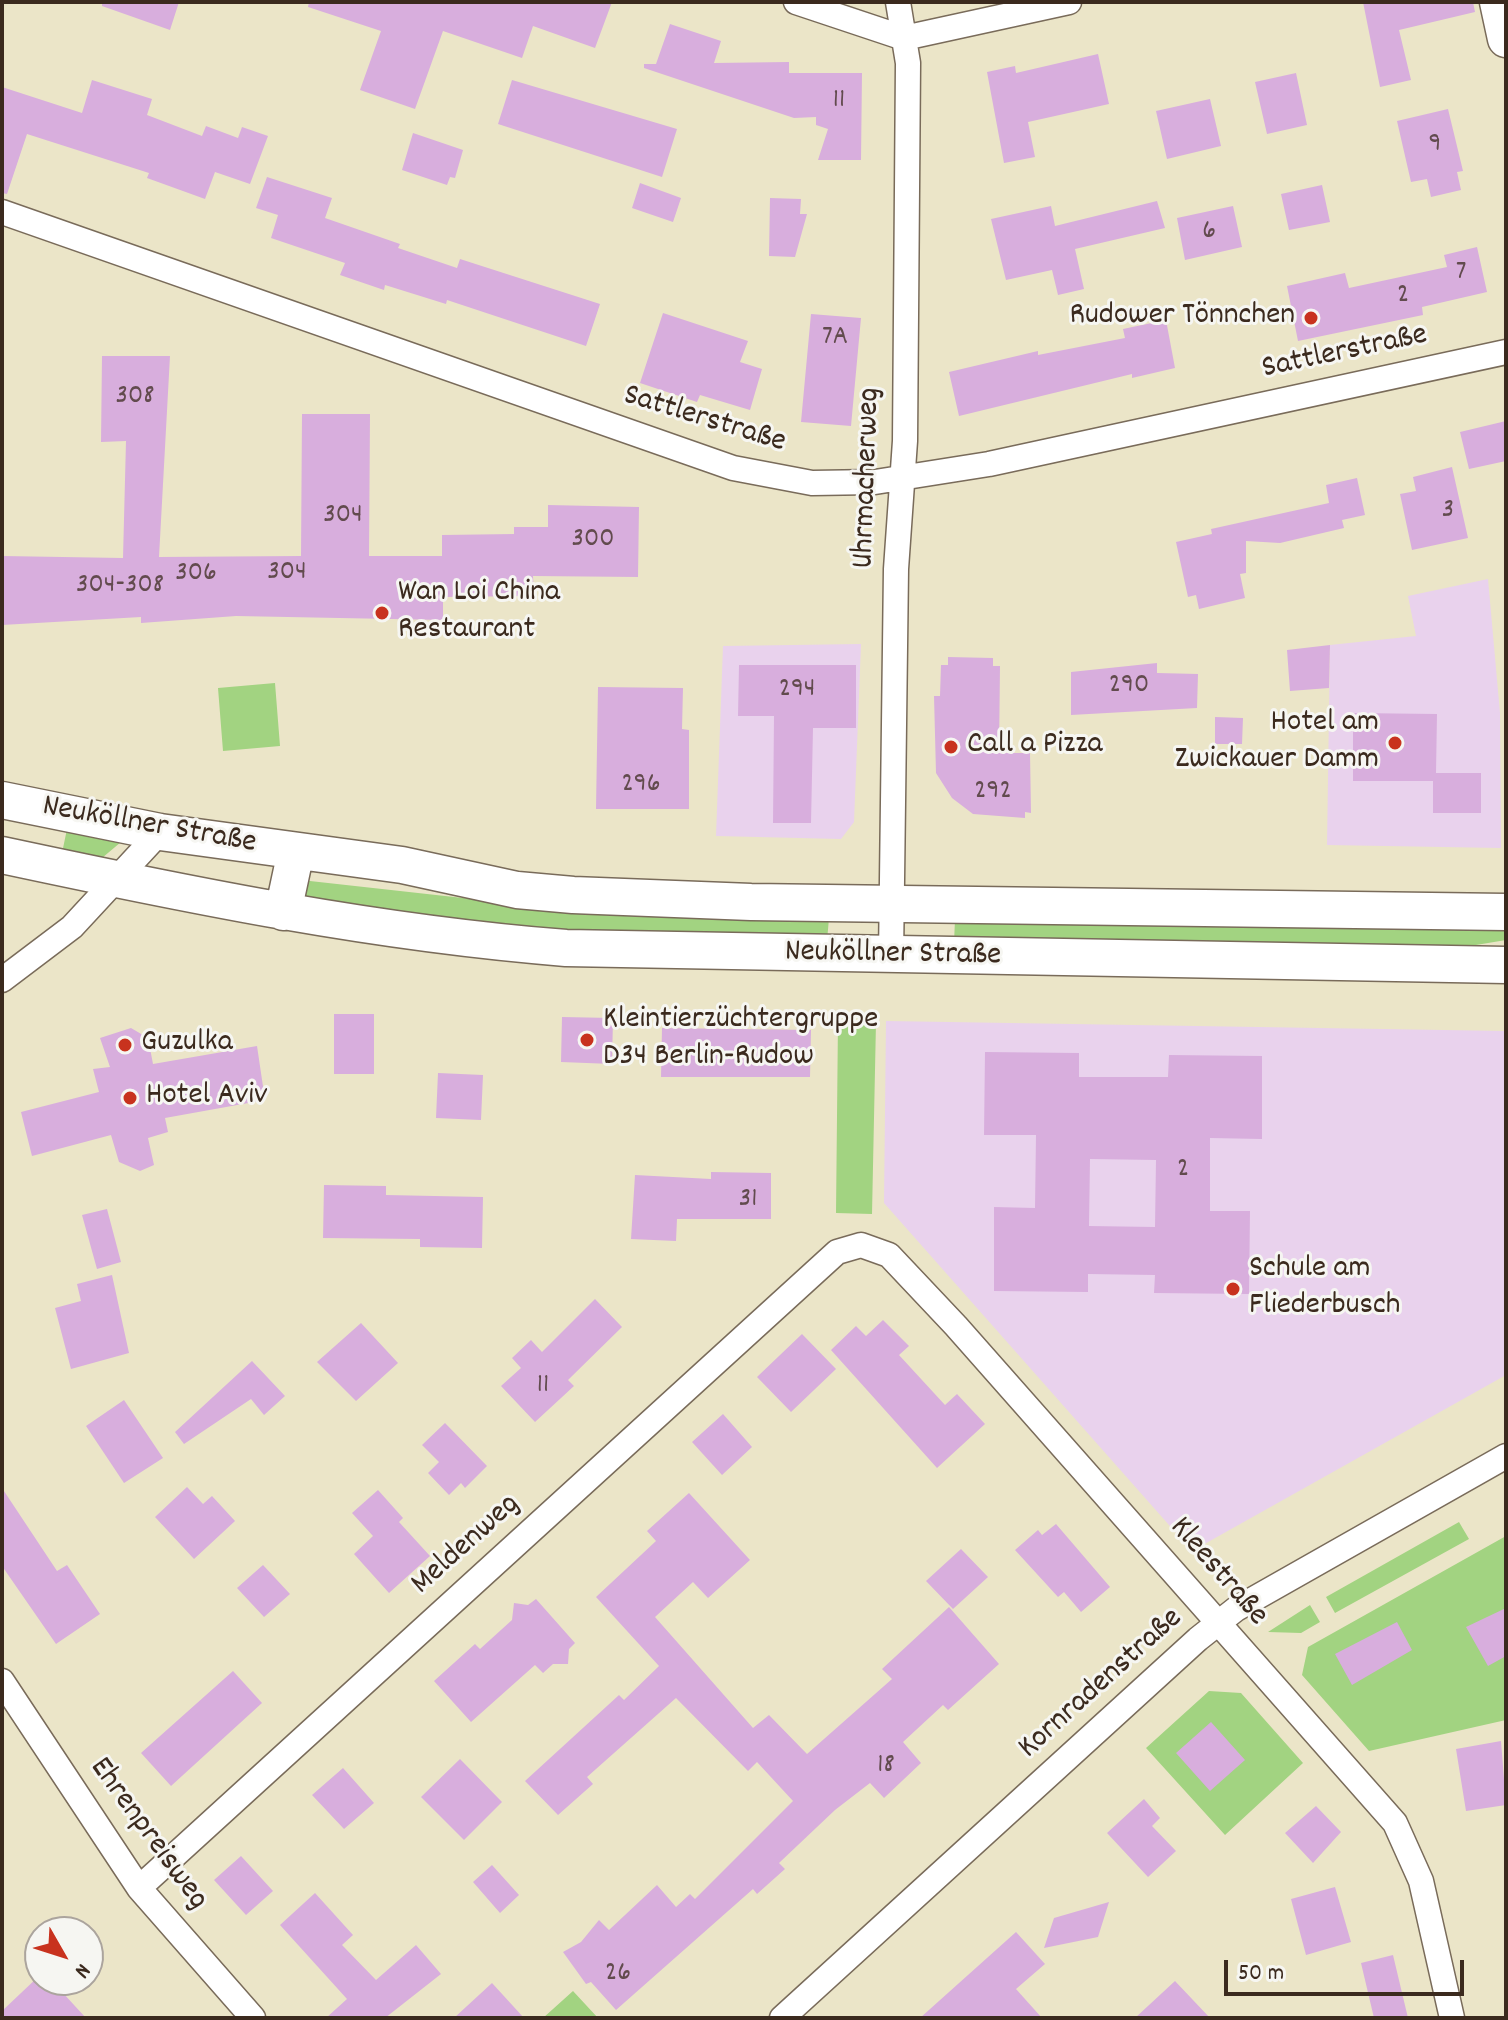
<!DOCTYPE html>
<html>
<head>
<meta charset="utf-8">
<style>
  body { margin:0 }
  #map { position:relative; width:1508px; height:2020px; overflow:hidden; background:#ebe5c8; font-family:Dekko,sans-serif }
  canvas { display:block }
  .frame { position:absolute; inset:0; border:4px solid #3b2a1e; pointer-events:none }
  .north { position:absolute; left:24px; top:1916px; width:80px; height:80px; box-sizing:border-box; background:#f6f6f2; border:2px solid #aba49d; border-radius:50%; rotate:129deg; font-size:22px; font-weight:700; line-height:32px; text-align:center; color:#3b2a1e }
  .north::after { content:''; display:block; margin:auto; width:28px; height:36px; background:#c8321e; clip-path:polygon(50% 0,100% 100%,50% 72%,0 100%) }
  .scale { position:absolute; left:1224px; top:1960px; width:240px; height:36px; box-sizing:border-box; border:4px solid #3b2a1e; border-top:0; padding-left:10px; font-size:24px; line-height:28px; white-space:nowrap; color:#3b2a1e; -webkit-text-stroke:6px #f6f6f2; paint-order:stroke }
</style>
</head>
<body>
<div id="map">
<canvas width="1508" height="2020"></canvas>
<div class="frame"></div>
<div class="north">N</div>
<div class="scale">50 m</div>
</div>
<script>
const ctx = document.querySelector('canvas').getContext('2d');
ctx.lineJoin = 'round';
function paint(path, color) { ctx.fillStyle = color; ctx.fill(path, 'evenodd'); }
function stroke(path, color, width, dash) { ctx.strokeStyle = color; ctx.lineWidth = width; ctx.lineCap = dash ? 'butt' : 'round'; ctx.setLineDash(dash || []); ctx.stroke(path); }
function write(font, color, halo, rows, align = 'center') {
  ctx.font = font + ' Dekko,sans-serif'; ctx.lineWidth = 6; ctx.setLineDash([]); ctx.textBaseline = 'middle'; ctx.strokeStyle = halo; ctx.fillStyle = color; for (const [text, x, y, turn = 0] of rows) {
    ctx.save(); ctx.translate(x, y); ctx.rotate((+turn || 0) * Math.PI / 180); ctx.textAlign = isNaN(turn) ? turn : align; if (halo) ctx.strokeText(text, 0, 0); ctx.fillText(text, 0, 0); ctx.restore();
  }
}
const built = new Path2D(`
  M1488,579l12,134 1,135 -174,-3 3,-200 86,-9 -8,-40z
  M861,644l-7,178 -13,17 -125,-3 7,-190z
  M886,1021l620,10v344l-314,176 -308,-348z`);
const green = new Path2D(`
  M275,683l5,63 -57,5 -5,-63z
  M67,829l54,13 -19,16 -40,-5z
  M301,880l261,29 267,9 -2,23 -308,-11 -221,-30z
  M955,919l551,7v14l-54,9 -498,-6z
  M838,1020l38,2 -4,192 -36,-1z
  M1459,1522l10,17 -134,74 -9,-16z
  M1506,1536v184l-137,31 -67,-76 6,-28z
  M1310,1605l10,17 -19,11 -33,-1z
  M1209,1691l32,2 62,70 -78,72 -79,-87z
  M573,1991l25,27h-55z`);
const building = new Path2D(`
  M102,2h77l-9,28 -68,-24z
  M309,2h303l-17,46 -62,-22 -11,32 -79,-27 -28,78 -55,-19 21,-59 -73,-24z
  M1363,2h110l2,10 -76,18 12,50 -31,7z
  M670,24l51,17 -7,22 75,-1v11h73l-1,87h-43l10,-31 -12,-4v-8l-22,1 -150,-50v-4h12z
  M1098,54l11,50 -81,18 7,35 -31,6 -17,-91 28,-6 1,7z
  M1296,73l11,52 -40,9 -12,-52z
  M92,80l60,19 -5,16 55,21 4,-10 32,12 4,-11 26,9 -18,48 -35,-12 -10,27 -58,-21 2,-5 -122,-39 -20,60 -5,-1v-106l80,26z
  M512,80l165,49 -15,48 -164,-53z
  M1210,99l11,47 -54,13 -11,-48z
  M1448,109l15,62 -6,1 4,18 -30,7 -4,-18 -16,3 -14,-61z
  M413,133l50,17 -8,28 -5,-1 -3,8 -45,-15z
  M267,177l65,21 -7,20 75,26 -2,4 59,20 3,-9 140,45 -14,42 -139,-46 -1,4 -61,-19 -1,5 -44,-15 5,-12 -74,-25 7,-23 -22,-7z
  M640,183l41,15 -8,24 -41,-14z
  M1322,185l8,37 -41,8 -8,-36z
  M770,198l31,1 -1,15h7l-12,43 -26,-1z
  M1157,201l8,27 -90,21 9,40 -26,6 -6,-25 -46,10 -15,-61 60,-13 4,20z
  M1233,206l9,41 -57,13 -8,-42z
  M1477,247l10,45 -65,15 1,8 -125,26 -11,-55 58,-13 4,15 98,-21 -3,-12z
  M663,313l85,28 -8,21 22,7 -12,41 -50,-15 -3,7 -57,-19z
  M811,314l50,4 -10,108 -50,-4z
  M1166,320l9,48 -43,10v-4l-173,42 -10,-44 89,-21v4l87,-17 -2,-9z
  M102,356h68l-11,201 142,-1 1,-142h68l-1,142h73v-21l72,-1v-7h34v-22l91,2 -1,70 -105,-1 1,20 -91,1v23l-207,-4 -95,7v-6l-139,8v-69l121,2 3,-117 -25,1z
  M1506,421v40l-37,8 -9,-37z
  M1452,467l16,71 -56,12 -12,-56 16,-3 -3,-14z
  M1357,478l8,37 -23,5 2,8 -64,15 -34,-2v32l-6,1 5,24 -46,11 -3,-14 -8,2 -12,-55 36,-8 -1,-5 118,-26 -3,-18z
  M1330,645l-1,43 -39,3 -3,-41z
  M948,657l45,1v8h7l-1,87h31l1,60 -6,-1v6l-52,-4 -21,-16 -16,-25 -2,-77h6l1,-31h7z
  M1157,663v10l41,1 -1,34 -126,7v-43z
  M739,665h117v63h-43l-2,95h-38l1,-107h-36z
  M598,687l85,1 -1,41 7,1v79h-93z
  M1353,713l84,1 -1,59h45v40h-48v-32h-80z
  M1215,717l28,1 -1,26h-27z
  M334,1014h40v60h-40z
  M562,1017l51,1 -1,46 -51,-2z
  M131,1028l17,10 5,26 104,-18 8,54 -100,18 3,14 -20,6 6,27 -14,6 -21,-9 -8,-27 -79,21 -11,-44 78,-20 -6,-23 17,-2 -10,-29z
  M662,1028l149,2 -1,47h-149z
  M985,1052l94,1v24h89l1,-22 93,1v83l-52,-1v73h40l-1,83 -95,-1 1,-18 -67,-1v18l-94,-1v-84l41,1 1,-73h-52zM1090,1159l66,1 -1,67 -66,-1z
  M438,1073l45,2 -2,45 -45,-2z
  M711,1172l60,1v46h-94l-1,22 -45,-2 4,-64 76,4z
  M324,1185l62,1v9l97,2 -1,51 -62,-1v-8l-97,-1z
  M107,1209l14,53 -24,7 -15,-54z
  M112,1275l17,78 -58,16 -16,-61 26,-7 -4,-17z
  M595,1299l27,28 -54,53 6,6 -39,36 -34,-36 20,-18 -9,-10 19,-18 11,12z
  M883,1320l26,26 -10,9 46,50 12,-11 28,30 -48,44 -106,-118 25,-24 10,10z
  M361,1323l37,40 -42,38 -39,-39z
  M802,1334l34,35 -45,43 -34,-35z
  M252,1361l33,35 -21,19 -13,-16 -67,45 -9,-12z
  M124,1400l39,58 -39,25 -38,-57z
  M723,1414l29,33 -30,28 -30,-33z
  M445,1423l42,43 -22,22 -4,-5 -12,12 -21,-22 11,-11 -17,-17z
  M187,1487l16,17 9,-8 23,25 -41,38 -39,-42z
  M2,1488l55,83 10,-6 33,49 -44,30 -54,-78z
  M378,1490l25,28 -4,4 31,34 -41,37 -35,-39 19,-18 -21,-23z
  M689,1493l61,67 -42,38 -15,-16 -38,35 98,111 16,-13 38,39 85,-75 -10,-10 67,-62 50,57 -51,46 -5,-5 -40,37 18,21 -37,35 -14,-15 -35,27 -56,53 6,6 -28,25 -4,-5 -137,121 -25,-28 -5,2 -23,-32 18,-10 18,-22 10,10 48,-45 19,22 14,-13 5,5 98,-98 -36,-39 -9,9 -72,-73 -89,79 6,7 -35,31 -33,-34 94,-86 5,5 35,-34 -63,-69 60,-56 -9,-10z
  M1056,1524l54,63 -29,25 -17,-20 -6,5 -43,-47 23,-20 4,5z
  M961,1549l27,28 -35,32 -27,-28z
  M263,1565l27,29 -26,23 -27,-29z
  M536,1599l39,44 -6,6 -1,15h-15l-10,9 -8,-8 -64,57 -37,-41 41,-37 5,5 32,-29 2,-17 14,2z
  M1506,1608v48l-18,10 -22,-39z
  M1397,1622l15,28 -60,35 -17,-31z
  M233,1671l29,32 -91,83 -30,-33z
  M1211,1722l34,38 -35,31 -34,-38z
  M1501,1741l5,64 -40,6 -10,-62z
  M460,1759l42,43 -38,38 -43,-43z
  M343,1768l31,35 -30,26 -32,-34z
  M1144,1799l16,19 -8,8 24,25 -28,26 -41,-44z
  M1316,1806l25,26 -28,31 -28,-30z
  M241,1856l32,35 -27,24 -32,-35z
  M492,1865l27,30 -19,18 -27,-31z
  M1335,1887l16,55 -45,13 -15,-56z
  M315,1893l38,42 -11,10 34,35 40,-35 25,29 -56,44h-59l21,-19 -67,-74z
  M1109,1902l-11,35 -54,11 10,-30z
  M1016,1932l29,32 -29,25 26,29h-122z
  M1393,1955l15,63h-34l-13,-55z
  M40,1975v5h11l35,38h-84v-7z
  M1175,1981l35,37h-75z
  M492,1983l32,35h-70z`);
const street = new Path2D(`
  M796,2l108,36 165,-36
  M2,212l731,256 79,15 63,-1 114,-18 517,-112
  M891,957l5,-388 9,-128 3,-378 -10,-61
  M2,980l70,-53 88,-95
  M2,1681l137,207 114,130
  M139,1888l698,-636 24,-7 28,10 67,71 439,497 26,58 31,137
  M782,2018l416,-379 38,-30 270,-153`);
const secondary = new Path2D(`
  M1498,2l8,37
  M2,800l158,32 242,33 115,25 56,5 178,7 755,10
  M2,855c187,40 373,78 564,93l940,17
  M283,912l13,-61`);
const markers = [
  [1311,318,8,"#c8321e"],
  [382,613,8,"#c8321e"],
  [1395,743,8,"#c8321e"],
  [951,747,8,"#c8321e"],
  [587,1040,8,"#c8321e"],
  [125,1045,8,"#c8321e"],
  [130,1098,8,"#c8321e"],
  [1233,1289,8,"#c8321e"]
];
const numberNames = [
  ["11",839,102],
  ["9",1435,146],
  ["6",1209,233],
  ["7",1461,274],
  ["2",1403,297],
  ["7A",835,339],
  ["308",135,398],
  ["3",1448,512],
  ["304",343,517],
  ["300",593,541],
  ["304",287,574],
  ["306",196,575],
  ["304-308",120,587],
  ["290",1129,687],
  ["294",797,691],
  ["296",641,786],
  ["292",993,793],
  ["2",1183,1171],
  ["31",748,1201],
  ["11",543,1387],
  ["18",886,1767],
  ["26",618,1975]
];
const poiNames = [
  ["Rudower Tönnchen",1295,318,"right"],
  ["Wan Loi China",398,595],
  ["Restaurant",398,632],
  ["Hotel am",1379,725,"right"],
  ["Zwickauer Damm",1379,762,"right"],
  ["Call a Pizza",967,747],
  ["Kleintierzüchtergruppe",603,1022],
  ["D34 Berlin-Rudow",603,1059],
  ["Guzulka",141,1045],
  ["Hotel Aviv",146,1098],
  ["Schule am",1249,1271],
  ["Fliederbusch",1249,1308]
];
const streetNames = [
  ["Sattlerstraße",1345,354,-12],
  ["Sattlerstraße",704,421,17],
  ["Uhrmacherweg",869,478,-88],
  ["Neuköllner Straße",149,827,10],
  ["Neuköllner Straße",893,956,1],
  ["Meldenweg",467,1546,-42],
  ["Kleestraße",1217,1573,49],
  ["Kornradenstraße",1102,1685,-42],
  ["Ehrenpreisweg",147,1835,54]
];
paint(built, '#e9d2ed');
paint(green, '#a2d381');
paint(building, '#d8aedd');
stroke(street, '#796b5a', 27);
stroke(secondary, '#796b5a', 39);
stroke(street, '#fff', 24);
stroke(secondary, '#fff', 36);
for (const [x, y, r, color] of markers) { const dot = new Path2D(); dot.arc(x, y, r, 0, 2 * Math.PI); ctx.fillStyle = color; ctx.fill(dot); stroke(dot, '#f6f6f2', 3); }
write('28px', '#624b4e', null, numberNames);
write('32px', '#3b2a1e', '#f6f6f2', poiNames, 'left');
write('32px', '#3b2a1e', '#f6f6f2', streetNames);
</script>
</body>
</html>
